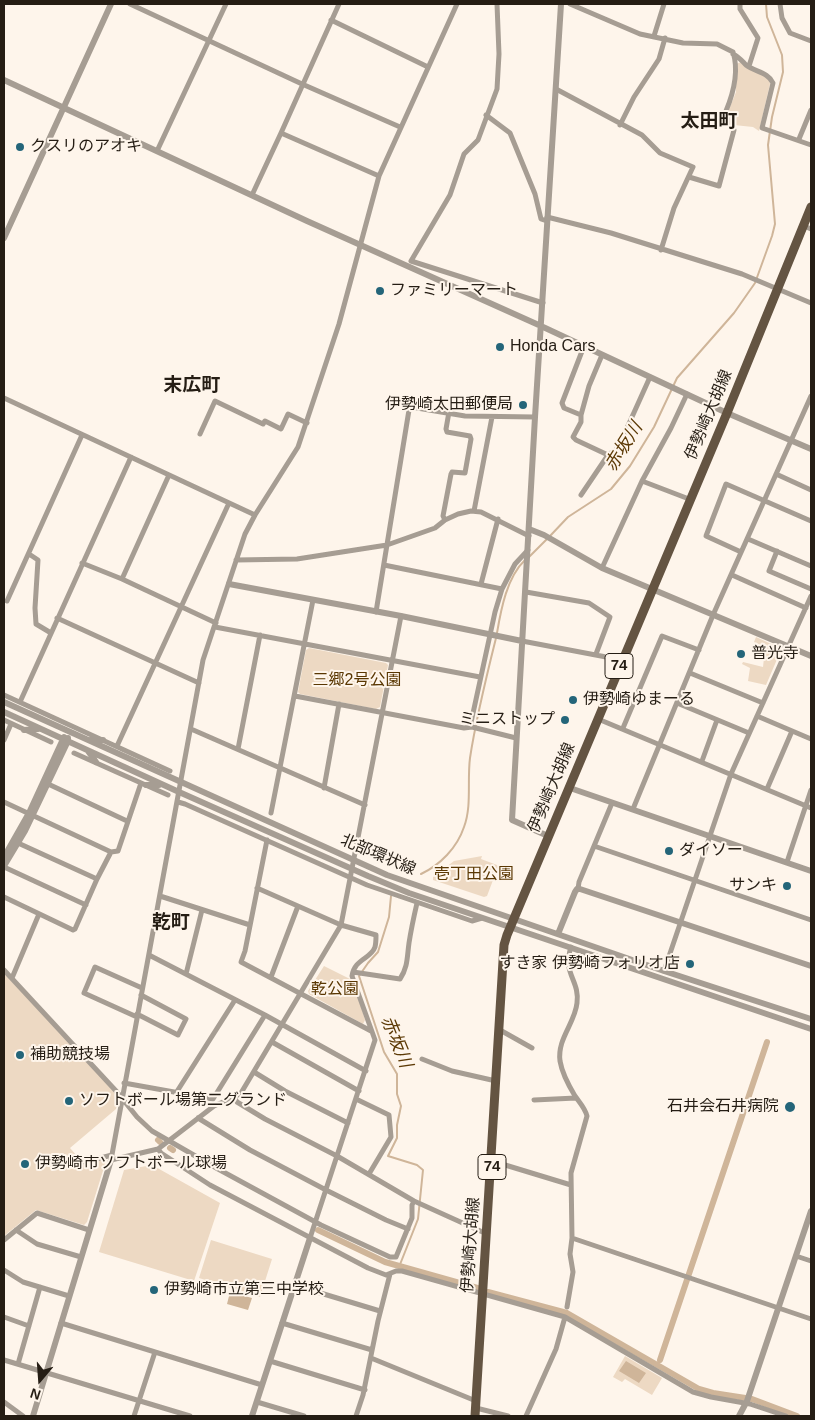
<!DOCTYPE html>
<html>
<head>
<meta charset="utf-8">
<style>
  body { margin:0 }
  #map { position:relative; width:815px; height:1420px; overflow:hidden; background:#fef5eb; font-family:Helvetica,sans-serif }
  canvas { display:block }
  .frame { position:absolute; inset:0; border:5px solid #251d14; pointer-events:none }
  .north { position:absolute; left:15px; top:1355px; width:50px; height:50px; -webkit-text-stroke:4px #fef5eb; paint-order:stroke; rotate:198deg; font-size:14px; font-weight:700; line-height:20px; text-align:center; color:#251d14 }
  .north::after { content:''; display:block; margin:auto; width:18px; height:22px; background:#251d14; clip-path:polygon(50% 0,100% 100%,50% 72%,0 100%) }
</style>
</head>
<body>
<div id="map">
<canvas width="815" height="1420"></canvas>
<div class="frame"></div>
<div class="north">N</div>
</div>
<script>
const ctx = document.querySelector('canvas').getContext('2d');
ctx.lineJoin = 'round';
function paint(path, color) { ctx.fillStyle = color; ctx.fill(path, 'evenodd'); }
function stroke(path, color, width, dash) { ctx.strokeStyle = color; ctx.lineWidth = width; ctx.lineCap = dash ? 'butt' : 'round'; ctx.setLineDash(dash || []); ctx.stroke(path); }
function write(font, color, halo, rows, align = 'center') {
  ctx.font = font + ' Helvetica,"Noto Sans JP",sans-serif'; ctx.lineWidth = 4; ctx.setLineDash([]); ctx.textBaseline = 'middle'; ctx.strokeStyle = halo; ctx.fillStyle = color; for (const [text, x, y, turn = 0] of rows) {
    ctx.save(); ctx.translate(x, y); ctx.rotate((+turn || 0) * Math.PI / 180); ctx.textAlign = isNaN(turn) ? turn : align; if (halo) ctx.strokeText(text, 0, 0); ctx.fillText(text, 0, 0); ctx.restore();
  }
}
const green = new Path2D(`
  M741,62l28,17 1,5 -11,47 -6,-4 -19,-2 -6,-13 8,-20v-28z
  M756,637l24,11 1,2 -15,35 -18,-4 2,-13 -8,-4 1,-2 20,5 1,-9 -2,-1 3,-10 -11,-5z
  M309,648l77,15 2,2 -8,42 -4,2 -76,-15 -2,-2 8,-42z
  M482,856l-1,3 16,6 1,2 -11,29 -3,1 -51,-17v-3l21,-16z
  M324,966l26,13 10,24 5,17 -2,4 -54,-30 -1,-3z
  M4,973l115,123 -3,13 -46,39 14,16 21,-5 1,2 -19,61 -3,3 -48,-15 -32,26z
  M152,1165l68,38 -26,78 -95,-29 25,-82z
  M211,1240l61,19 -12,38 -61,-19z
  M625,1356l37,22 -10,17 -27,-16 -3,3 -9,-5z`);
const water = new Path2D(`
  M230,1292l22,6 -4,12 -21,-6z
  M626,1361l20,12 -7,10 -20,-12z`);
const stream = new Path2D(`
  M550,536l18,-19 43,-28 19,-23 24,-39 23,-49 57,-65 21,-30 17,-47 3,-12 -7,-79 4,-28 11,-45 -1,-17 -15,-38 -1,-13
  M529,557l18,-18
  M497,633c4,-24 10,-56 28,-73
  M421,874c19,-9 36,-26 43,-47 8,-21 3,-46 6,-69 6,-40 16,-80 26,-120
  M391,896l-2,21 -11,35 -10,11 -9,13 25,76 13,22v20l4,12 -4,19v13l-9,18 29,9 6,5 -5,49 -19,48`);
const canal = new Path2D(`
  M158,1140l2,2
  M170,1148l3,2
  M318,1230l67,32 96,27
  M488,1292l79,21 132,76 14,4 39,6 45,17
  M660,1360l107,-318`);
const minor = new Path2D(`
  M130,4l172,80 98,43
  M497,4l2,50 -2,35 -19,51 -14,14 -14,41 -39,66 132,42
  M570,4l70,30 43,9 34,1 16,8c6,19 0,42 -7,59l8,19 -15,56 -30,-9
  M740,4v5l18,29 -9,28
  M780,4l2,14 8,15 21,8
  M331,20l97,47
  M654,36l10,-32
  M733,54c6,3 9,7 13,11 9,7 22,7 27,18l-11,45 49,17
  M556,89l86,46 18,18 33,14 -19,41 -13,42
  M486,115l24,18 25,61 6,25 6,2
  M620,125l14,-28 25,-38 6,-21
  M281,133l98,43
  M799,139l12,-29
  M157,151l69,-147
  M252,195l29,-62 58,-129
  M547,217l64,16 131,41 69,29
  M804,226l7,3
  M602,355l-13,31 -8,29v7l-8,15 3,3 32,15
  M4,398l251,117
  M581,415l-17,-7 -2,-5 22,-57
  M200,434l15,-33 48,23 2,-3 16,8 7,-15 19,9
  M776,474l35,16
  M642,481l47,18
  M581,495l27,-40 10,-7 32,-71
  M474,511l18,-94
  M445,520l-2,-4 8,-42 1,-2 13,1 6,-34 -1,-3 -23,-4 -1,-3 3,-17
  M748,539l63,27
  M777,551l-8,20 42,18
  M741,552l-35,-16 20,-52 85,37
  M29,554l9,6 -3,48 1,16 15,9
  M236,560l61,-1 90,-14 48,-17 10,-8 13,-6 13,-3 10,1 48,24
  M82,563l40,16 94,44
  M384,565l118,24
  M602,568l40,-87 29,-53 16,-34
  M732,575l74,33
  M122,579l47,-104
  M481,584l17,-65
  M526,592l63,11 21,14 -14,37
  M7,601l75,-166
  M376,612l33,-202 2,-3 54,9 70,1
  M401,616l-60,309 -100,168 -7,4 -20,9 -56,43 -47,11 92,-500 42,-126 10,-19 43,-68 41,-123 40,-148 78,-172
  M57,618l142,65
  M215,627l265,50
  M522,641l100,19
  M690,673l73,30
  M4,695l166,76
  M295,696l169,32 8,-1 44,11
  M20,702l111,-245
  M677,703l72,30
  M757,716l54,23
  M598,719l213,89
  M4,720l47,22
  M470,727l25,-115 7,-23 13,-25 13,-14
  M623,728l39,-92 37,14
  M191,729l174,76
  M4,740l7,-16
  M117,746l112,-243
  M238,749l22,-114
  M74,753l94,42
  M702,761l15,-41
  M46,783l81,38
  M324,788l15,-84
  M767,789l25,-58
  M4,802l107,50 7,-1 23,-68
  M178,802l7,2 182,81 105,36 10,-3
  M633,809l80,-194 98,-219
  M271,813l42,-213
  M267,840l-22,111 -4,11 130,69
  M18,843l79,36
  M594,846l217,74
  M787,862l24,-72
  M4,867l82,38
  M257,888l84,37 35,10c0,3 0,8 -1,12 -4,12 -21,12 -23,29l23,64 -65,198
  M578,889l1,-7 33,-79
  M160,896l90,29
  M4,897l69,33 2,-1 22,-50 14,-27
  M149,955l116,60 101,56
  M4,970l113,122 20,25 15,14 66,38 103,56 69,32h6l16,-39v-13l2,-4
  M664,971l67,-197 80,-178
  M353,972l47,7c8,-12 7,-22 9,-36 2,-13 5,-27 8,-40
  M186,974l16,-64
  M271,977l27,-71
  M12,978l27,-64
  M137,1014l41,21 8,-16 -45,-24
  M137,1017l-53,-24 11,-26 47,21
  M500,1030l32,18
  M272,1042l87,49
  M422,1059l30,12 44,10
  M254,1072l31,19 63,32
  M124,1083l89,16 52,-84
  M176,1093l59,-93
  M234,1097l3,5 28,17 72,37 77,45 73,33
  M356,1099l33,16 2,22 -22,37
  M534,1100l42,-2
  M198,1118l52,32 76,40 60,30 22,9
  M158,1149l3,4 49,32 158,83 18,7 10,-4h6l163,46 128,75 18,5 39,7 36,12
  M492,1161l79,24
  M85,1162l27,-7
  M16,1230l21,14 44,13
  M572,1238l239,81
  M4,1240l33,-27 52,17
  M796,1256l15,5
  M4,1270l19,12 46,14
  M294,1285l86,26
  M567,1307l6,-35 -3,-18 2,-16 -1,-65 16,-57c-2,-8 -7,-13 -12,-20 -6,-10 -13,-23 -15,-35 -3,-22 15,-38 17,-58 3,-23 -15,-29 -6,-56
  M4,1317l25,9
  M61,1323l201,62
  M282,1323l90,27
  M371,1358l105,43
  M4,1360l186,56
  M270,1361l95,29
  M18,1364l22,-77
  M4,1402l19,14
  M257,1402l47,14
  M476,1408l32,8
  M134,1416l21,-64
  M356,1416l7,-21 15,-74 12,-47
  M526,1416l30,-67 9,-32`);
const tertiary = new Path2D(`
  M4,80l303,141 234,105 186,87 84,36
  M4,238l107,-234
  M529,529l15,6 58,33 209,88
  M229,584l172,32 121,25
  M4,702l383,173 277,96 147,48
  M4,712l175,80 189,84 41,17 402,136
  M24,730l14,-1
  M90,740h13
  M88,751l8,11
  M146,785h13
  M570,788l241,83
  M548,836l-36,-16 23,-403 26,-413
  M4,857l25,-44 35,-76
  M4,866l21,-35 43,-90v-3
  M558,934l17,-42 2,-3h3l231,77
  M33,1416l78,-256
  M252,1416l58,-178
  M739,1416l8,-15 64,-190`);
const primary = new Path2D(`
  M475,1416l29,-471 3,-10 220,-522 84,-206`);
const markers = [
  [20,147,5,"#246579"],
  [380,291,5,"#246579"],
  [500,347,5,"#246579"],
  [523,405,5,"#246579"],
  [741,654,5,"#246579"],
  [573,700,5,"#246579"],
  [565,720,5,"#246579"],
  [669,851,5,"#246579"],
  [787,886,5,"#246579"],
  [690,964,5,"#246579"],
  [20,1055,5,"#246579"],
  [69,1101,5,"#246579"],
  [790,1107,6,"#246579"],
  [25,1164,5,"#246579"],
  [154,1290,5,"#246579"]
];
const shields = [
  [619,666,28],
  [492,1167,28]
];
const shieldNames = [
  ["74",619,666],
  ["74",492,1167]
];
const poiNames = [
  ["クスリのアオキ",30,147],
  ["ファミリーマート",390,291],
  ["Honda Cars",510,347],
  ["伊勢崎太田郵便局",513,405,"right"],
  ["普光寺",751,654],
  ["伊勢崎ゆまーる",583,700],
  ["ミニストップ",555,720,"right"],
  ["ダイソー",679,851],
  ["サンキ",777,886,"right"],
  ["すき家 伊勢崎フォリオ店",680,964,"right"],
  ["補助競技場",30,1055],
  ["ソフトボール場第二グランド",79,1101],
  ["石井会石井病院",779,1107,"right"],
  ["伊勢崎市ソフトボール球場",35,1164],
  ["伊勢崎市立第三中学校",164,1290]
];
const streetNames = [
  ["伊勢崎大胡線",709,415,-67],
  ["伊勢崎大胡線",552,788,-67],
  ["北部環状線",378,855,23],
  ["伊勢崎大胡線",471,1245,-86]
];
const parkNames = [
  ["三郷2号公園",357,681],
  ["壱丁田公園",474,875],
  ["乾公園",335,990]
];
const waterNames = [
  ["赤坂川",624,447,-58],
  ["赤坂川",396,1042,68]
];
const quarterNames = [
  ["太田町",709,122],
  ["末広町",192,386],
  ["乾町",171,923]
];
paint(green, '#edd9c3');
paint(water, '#cfb599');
stroke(stream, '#cfb599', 2);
stroke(canal, '#cfb599', 6);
stroke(minor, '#a69d93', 5);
stroke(tertiary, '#a69d93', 6);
stroke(primary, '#645442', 9);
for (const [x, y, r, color] of markers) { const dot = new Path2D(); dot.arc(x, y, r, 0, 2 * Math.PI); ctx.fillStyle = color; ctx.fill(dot); stroke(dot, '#fef5eb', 2); }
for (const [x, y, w] of shields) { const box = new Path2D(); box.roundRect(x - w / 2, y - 12.5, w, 25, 4); ctx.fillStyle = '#fef5eb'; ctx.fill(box); stroke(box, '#251d14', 1); }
write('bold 15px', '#251d14', null, shieldNames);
write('16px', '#251d14', '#fef5eb', poiNames, 'left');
write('16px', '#251d14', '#fef5eb', streetNames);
write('16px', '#5a3702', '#fef5eb', parkNames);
write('italic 18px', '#5c3905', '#fef5eb', waterNames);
write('bold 19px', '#251d14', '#fef5eb', quarterNames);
</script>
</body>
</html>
